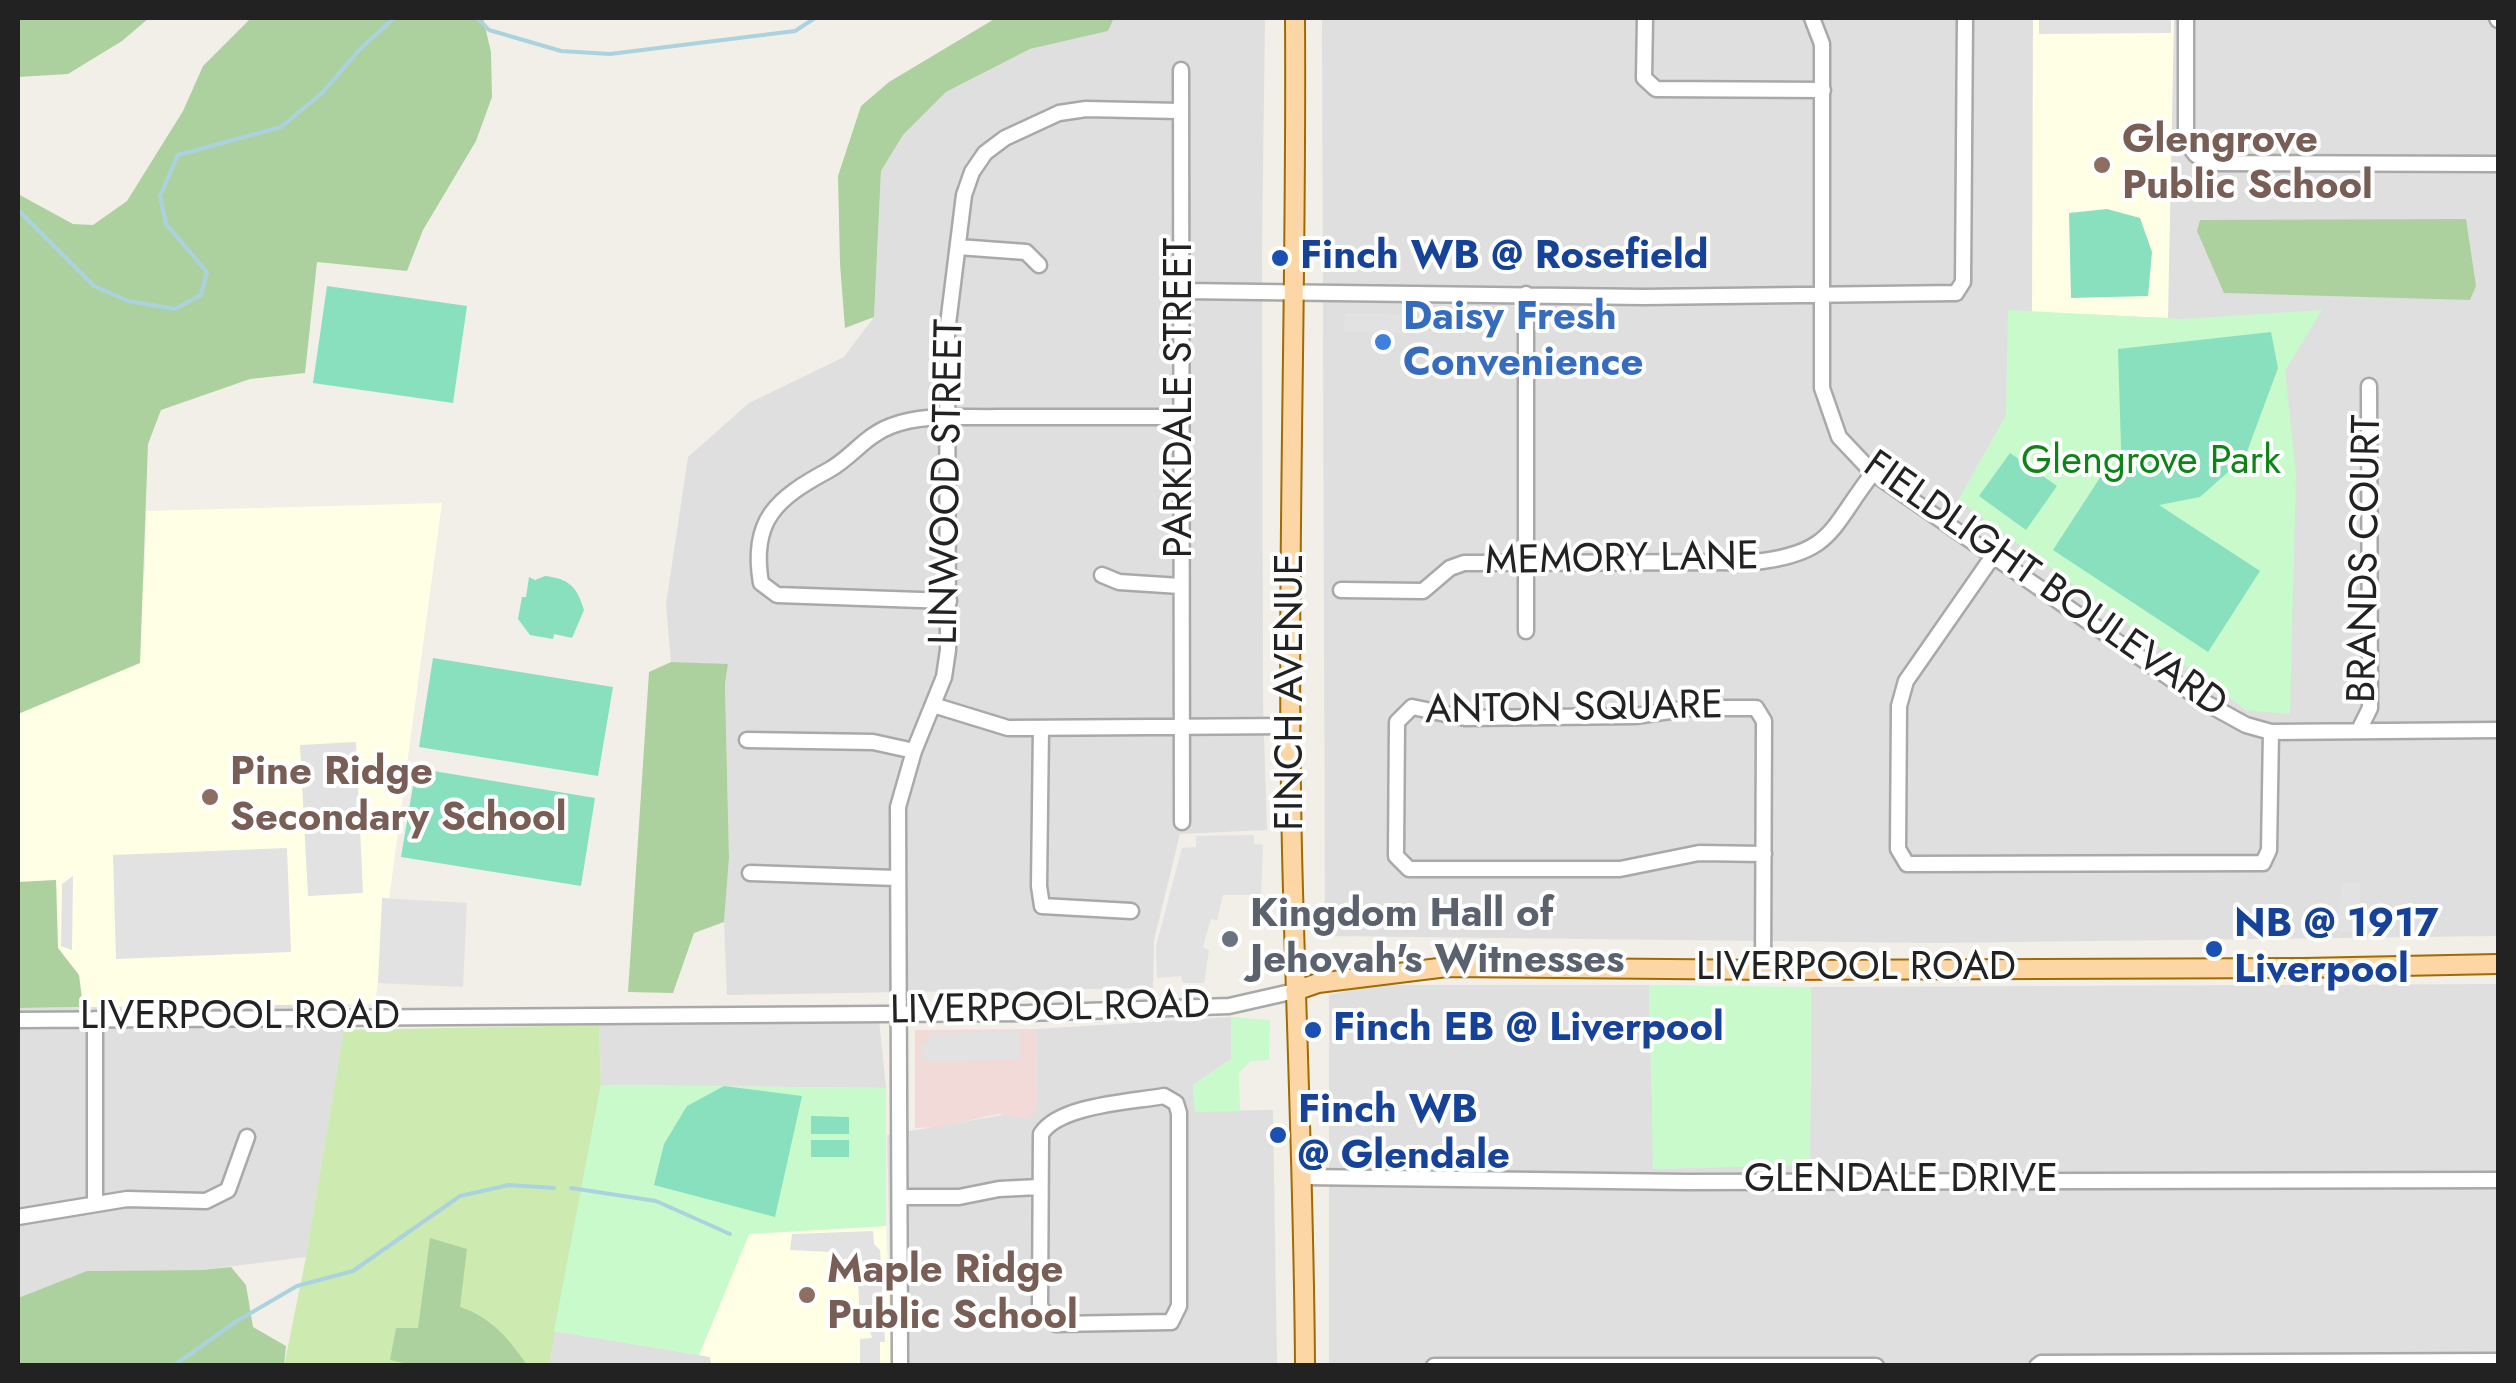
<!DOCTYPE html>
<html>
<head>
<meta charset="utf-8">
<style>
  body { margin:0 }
  #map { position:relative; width:2516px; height:1383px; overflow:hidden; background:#f2efe9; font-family:Jost,sans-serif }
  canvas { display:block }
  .frame { position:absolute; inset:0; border:20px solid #222; pointer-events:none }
</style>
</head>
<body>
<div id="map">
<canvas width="2516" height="1383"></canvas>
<div class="frame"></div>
</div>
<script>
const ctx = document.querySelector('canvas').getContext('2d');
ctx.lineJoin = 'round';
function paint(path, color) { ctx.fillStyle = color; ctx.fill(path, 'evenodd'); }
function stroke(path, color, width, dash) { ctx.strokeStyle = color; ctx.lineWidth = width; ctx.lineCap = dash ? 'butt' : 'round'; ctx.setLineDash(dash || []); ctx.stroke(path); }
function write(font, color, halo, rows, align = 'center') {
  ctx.font = font + ' Jost,sans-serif'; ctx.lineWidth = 8; ctx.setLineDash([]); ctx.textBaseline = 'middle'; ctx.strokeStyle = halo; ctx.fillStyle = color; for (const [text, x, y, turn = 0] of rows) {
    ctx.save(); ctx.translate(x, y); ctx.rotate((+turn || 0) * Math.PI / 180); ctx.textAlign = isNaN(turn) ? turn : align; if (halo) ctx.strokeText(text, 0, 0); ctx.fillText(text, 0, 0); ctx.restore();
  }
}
const residential = new Path2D(`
  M1114,18h151l-3,232 1,451 4,129 -87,4 -26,106 -1,48 -426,7 -3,-73 5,-65 -4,-173 3,-19 -57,-3 -5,-58 22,-147 61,-54 95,-46 30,-40 7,-146 22,-36 43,-43 84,-43 78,-18z
  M1322,18h1176v918l-563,7 -610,-7z
  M2498,984v381l-1169,1v-371l43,-10h277l5,184 156,-5 1,-177z
  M349,1004l-43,253 -104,13 -114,1 -70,27v-290z
  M1231,1017v42l-38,26 2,26 78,-1 4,255h-385l-5,-230 150,-26 -1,-80z
  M879,1019l7,69 -285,-3 -2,-60z
  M554,1331l157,26v8l-162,1z`);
const commercial = new Path2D(`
  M1036,1029l1,80 -10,10 -29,-5 -59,13 -24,1v-98z`);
const education = new Path2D(`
  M2033,18h141l-6,300 -136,-6z
  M442,503l-67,501 -292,3 -4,-32 -21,-27 -2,-68 -38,2v-168l121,-51v-44l6,-50 1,-58z
  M886,1226l6,139h-181l-1,-8 -11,-2 50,-121z`);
const grass = new Path2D(`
  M599,1025l2,60 -52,280 -265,1 22,-109 38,-227z`);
const forest = new Path2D(`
  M18,18h131l-27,23 -54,33 -50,3z
  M251,18h232l8,34 1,45 -16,44 -53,89 -16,41 -90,-9 -12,111 -55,6 -89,31 -13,34 -8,219 -122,51v-520l55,30 20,1 34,-24 56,-90 20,-45z
  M996,18h118l-6,13 -78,18 -84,43 -43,43 -22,36 -7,146 -29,11 -5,-64 -2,-88 23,-70 28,-24z
  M2466,219l10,67 -6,14 -246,-7 -27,-62 3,-11z
  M671,662l57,2 -3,20 4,174 -5,64 -30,11 -21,60 -45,-1 21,-320z
  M56,880l2,68 21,27 4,32 -65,1v-126z
  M430,1238l37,11 -7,58c31,10 49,32 67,58l-110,1 -27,-6 6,-32h22z
  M231,1267l15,18 7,42 33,19 -2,19h-266v-67l69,-27 115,-1z`);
const park = new Path2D(`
  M2008,310l174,9 140,-9 -37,61 11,103 -6,240 -44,-4 -288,-210 48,-85z
  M1649,985l162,2 -1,178 -157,4z
  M1231,1017l39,3 -1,40 -18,1 -12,12 1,38 -45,1 -2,-27 38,-26z
  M601,1085l285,3v138l-137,8 -50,121 -145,-24z`);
const pitch = new Path2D(`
  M2107,209l33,9 12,34 -4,44 -77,2 -2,-85z
  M327,286l140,20 -14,97 -140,-20z
  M2271,332l7,36 -33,89 -45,40 -41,8 101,66 -52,81 -155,-102 52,-80 17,10 -4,-131z
  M2010,453l47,33 -31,44 -47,-34z
  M545,576c25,3 32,11 39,34l-12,28 -18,-4 -1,5 -23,-4 -12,-16 4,-22h4l3,-20 6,3z
  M433,658l180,29 -15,89 -179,-29z
  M416,768l179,30 -14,88 -180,-29z
  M724,1086l78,10 -27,121 -121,-32 10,-41 23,-38z
  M811,1116l38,1v17h-38z
  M811,1140h38v17h-38z`);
const parking = new Path2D(`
  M2039,18h132v15l-132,1z
  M1345,313l56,1 -1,19 -56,-1z
  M356,742l7,151 -55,3 -8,-151z
  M1254,835v9l9,1 -2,50h-38l-6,25 -6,-1 -8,28 6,3 -5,33h-21l-2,-7 -24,2 -1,-32 26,-98 14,-1v-11z
  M287,848l4,104 -175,7 -3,-104z
  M73,876l-1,74 -11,-4 1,-62z
  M2342,883h18v49h-25z
  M382,898l85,5 -4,84 -85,-4z
  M1020,1031v28l-98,3v-19h8v-10z
  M873,1231l1,13 6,6 5,92h-5v23h-20v-26l12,-1 -3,-11h-9l-3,-75 -4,-1 -1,8h-21l-1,-7 -40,-2 2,-16z`);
const stream = new Path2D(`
  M477,18l12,12 72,21 49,3 185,-23 20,-13
  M18,210l76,76 34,15 47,8 26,-14 6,-23 -41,-48 -6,-28 18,-41 103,-28 41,-34 38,-44 34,-31
  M571,1188l85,13 74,33
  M173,1366l64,-45 60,-35 56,-15 107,-75 49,-11 45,3`);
const minor = new Path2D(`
  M1645,18l-1,60 12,11 167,1
  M1812,18l10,26v344l17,49 34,36 333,230 40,22 25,7 227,-2
  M2186,18v124l10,13 14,8 288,1
  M2497,18l1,2
  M1181,70l1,752
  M958,247l68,5 13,13
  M1183,291l461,6 312,-4 7,-11 2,-264
  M1526,294v337
  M1993,556l-87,125 -7,25 -1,143 9,15 356,-1 6,-13 2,-118
  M1102,575l17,7 61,4
  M1341,590l82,1 27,-23 14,-5 291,-1c79,-9 75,-34 118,-89
  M949,601l-172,-6 -16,-12c-11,-63 16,-85 68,-113 22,-12 37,-35 62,-44 32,-13 73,-8 107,-9 61,0 123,0 185,0
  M933,705l75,23 284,-2
  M1041,728l-2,158 3,20 89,5
  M2359,730l11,-22 -1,-322
  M747,740l126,2 41,9
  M750,873l146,5
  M1763,970l1,-249 -8,-13h-65l-56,8 -170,2 -53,-11 -15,15 -1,134 13,13h211l79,-16 65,1
  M95,1019v184
  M18,1020l1010,-7 201,-7 66,-15
  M1164,1096l12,7 3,10v193l-8,16 -115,2 -16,-17 1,-173c18,-29 90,-32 123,-38z
  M1304,1177l382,5 812,-2
  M900,1197h59l40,-8 40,-2
  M18,1217l109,-18 79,2 22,-11 19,-53
  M900,1366l-2,-559 16,-56 30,-74 4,-27 -1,-318 17,-137 8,-23 13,-19 20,-15 54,-25 27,-4 93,2
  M1434,1366h442
  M2037,1366l4,-3 457,-2`);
const major = new Path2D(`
  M1295,18c2,277 -9,555 -3,833 4,171 12,343 13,515
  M1295,991l23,-8 129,-16 330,3 526,-2 195,-4`);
const markers = [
  [2102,165,10,"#8d6e63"],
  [1280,258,10,"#1a4fb4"],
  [1383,342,10,"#3f7fe0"],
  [210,797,10,"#8d6e63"],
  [1230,939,10,"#6b7280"],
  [2214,949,10,"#1a4fb4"],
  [1313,1030,10,"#1a4fb4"],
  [1278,1135,10,"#1a4fb4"],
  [807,1295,10,"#8d6e63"]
];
const educationNames = [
  ["Glengrove",2122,142],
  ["Public School",2122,188],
  ["Pine Ridge",230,774],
  ["Secondary School",230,820],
  ["Maple Ridge",827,1272],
  ["Public School",827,1318]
];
const transitNames = [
  ["Finch WB @ Rosefield",1300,258],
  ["NB @ 1917",2234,926],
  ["Liverpool",2234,972],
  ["Finch EB @ Liverpool",1333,1030],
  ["Finch WB",1298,1112],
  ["@ Glendale",1298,1158]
];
const shopNames = [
  ["Daisy Fresh",1403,319],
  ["Convenience",1403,365]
];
const streetNames = [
  ["PARKDALE STREET",1181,398,-90],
  ["LINWOOD STREET",949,482,-89],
  ["BRANDS COURT",2367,559,-89],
  ["MEMORY LANE",1622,561,-1],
  ["FIELDLIGHT BOULEVARD",2044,586,35],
  ["FINCH AVENUE",1292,692,-90],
  ["ANTON SQUARE",1574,710,-1],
  ["LIVERPOOL ROAD",1856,969],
  ["LIVERPOOL ROAD",1050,1010,-1],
  ["LIVERPOOL ROAD",240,1018],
  ["GLENDALE DRIVE",1901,1181]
];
const parkNames = [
  ["Glengrove Park",2151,463]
];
const worshipNames = [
  ["Kingdom Hall of",1250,916],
  ["Jehovah's Witnesses",1250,962]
];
paint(residential, '#e0dfdf');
paint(commercial, '#f2dad9');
paint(education, '#ffffe5');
paint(grass, '#cdebb0');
paint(forest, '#add19e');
paint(park, '#c8facc');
paint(pitch, '#88e0be');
paint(parking, '#e2e2e2');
stroke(stream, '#aad3df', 4);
stroke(minor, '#a9a9a9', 19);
stroke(major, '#a06b00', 22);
stroke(minor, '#fff', 14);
stroke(major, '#fcd6a4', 18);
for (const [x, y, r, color] of markers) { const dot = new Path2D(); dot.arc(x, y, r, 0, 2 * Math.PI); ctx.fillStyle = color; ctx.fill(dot); stroke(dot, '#fff', 4); }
write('bold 40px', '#785e54', '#fff', educationNames, 'left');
write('bold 40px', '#164399', '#fff', transitNames, 'left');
write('bold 40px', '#366cbe', '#fff', shopNames, 'left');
write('40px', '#222', '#fff', streetNames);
write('40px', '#0c8416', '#fff', parkNames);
write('bold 40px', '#5b616d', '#fff', worshipNames, 'left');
</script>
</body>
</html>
